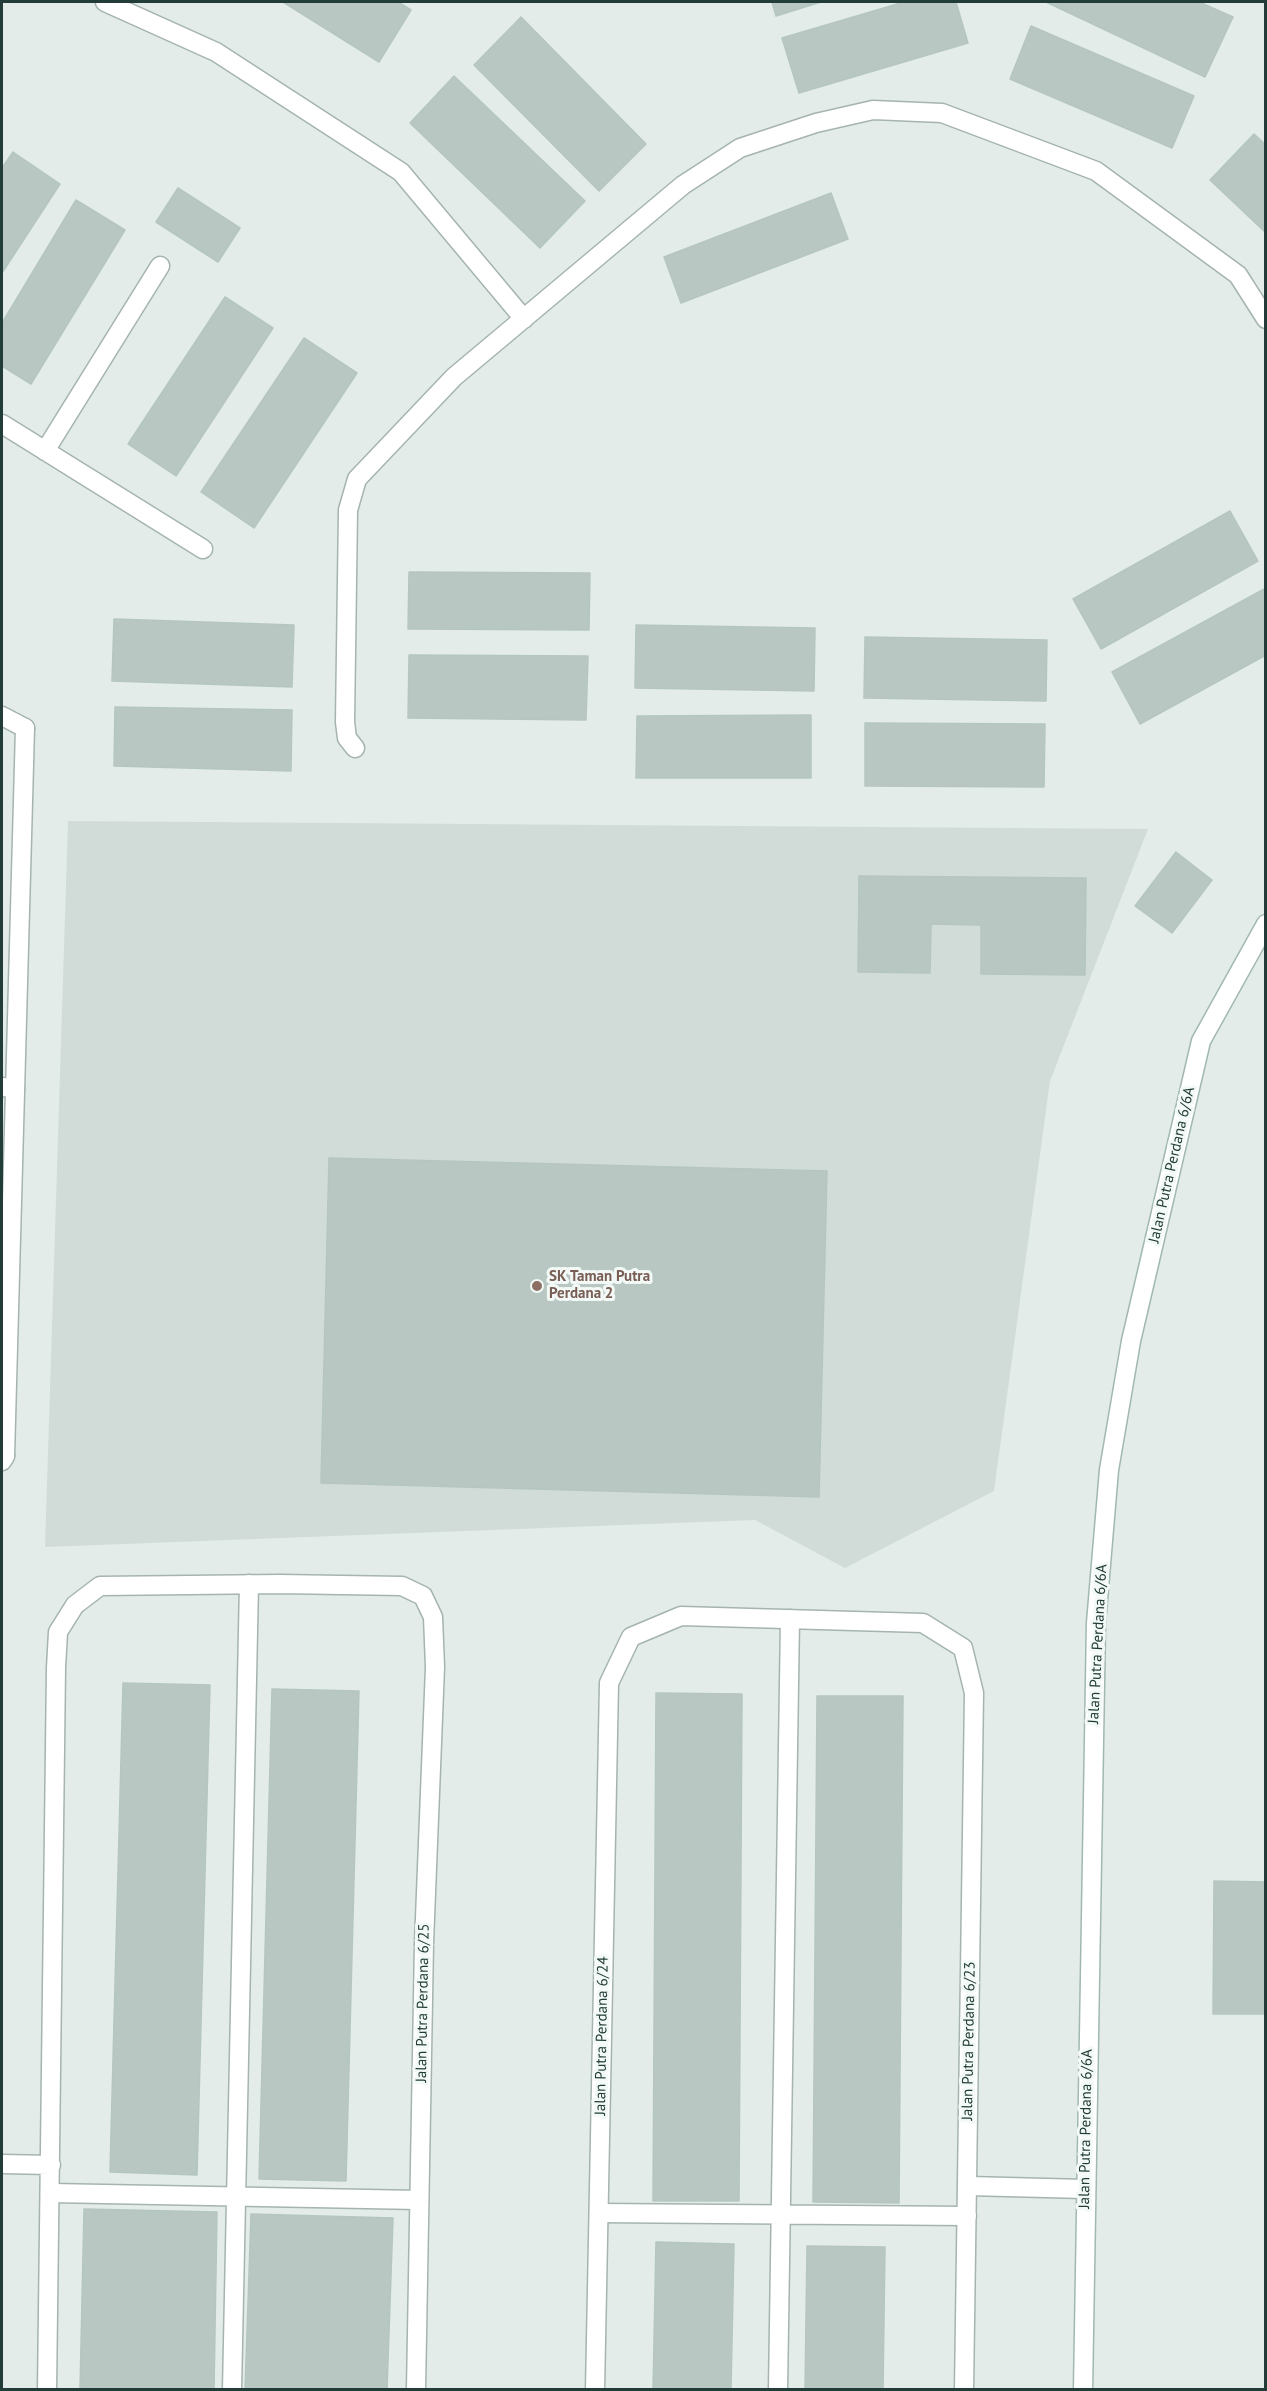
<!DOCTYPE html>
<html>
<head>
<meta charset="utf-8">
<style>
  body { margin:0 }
  #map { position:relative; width:1267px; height:2391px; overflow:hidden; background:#e3ece8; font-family:"PT Sans",sans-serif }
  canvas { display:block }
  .frame { position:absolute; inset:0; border:3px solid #223d37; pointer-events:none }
</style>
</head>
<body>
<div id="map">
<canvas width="1267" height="2391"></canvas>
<div class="frame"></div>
</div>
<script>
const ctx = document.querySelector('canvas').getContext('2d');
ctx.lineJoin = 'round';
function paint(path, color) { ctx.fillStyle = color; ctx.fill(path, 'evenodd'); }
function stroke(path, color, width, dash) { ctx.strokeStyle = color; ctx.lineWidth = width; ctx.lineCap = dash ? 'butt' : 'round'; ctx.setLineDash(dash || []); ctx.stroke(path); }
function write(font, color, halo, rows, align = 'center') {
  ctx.font = font + ' "PT Sans",sans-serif'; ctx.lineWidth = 6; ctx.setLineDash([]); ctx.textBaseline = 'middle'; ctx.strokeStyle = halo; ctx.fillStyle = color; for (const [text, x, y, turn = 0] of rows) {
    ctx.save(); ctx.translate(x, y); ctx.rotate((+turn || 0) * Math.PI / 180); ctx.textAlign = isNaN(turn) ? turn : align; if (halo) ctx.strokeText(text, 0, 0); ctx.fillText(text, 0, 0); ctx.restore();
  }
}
const built = new Path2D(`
  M68,821l1080,8 -98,252 -56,410 -149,77 -90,-48 -710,27z`);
const building = new Path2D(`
  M283,2h115l13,8 -32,52z
  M772,2h49l-45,14z
  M904,2h52l12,41 -169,50 -17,-55z
  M1046,2h153l34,15 -28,60z
  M521,17l125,127 -47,47 -125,-126z
  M1031,26l163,70 -22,52 -162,-69z
  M454,76l131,125 -45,47 -130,-125z
  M1254,134l12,11v88l-56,-53z
  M13,152l47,32 -58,89v-105z
  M178,188l62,40 -22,34 -62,-40z
  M831,193l17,46 -167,64 -17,-46z
  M76,200l49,30 -94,154 -29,-18v-43z
  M225,297l48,31 -97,148 -48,-32z
  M304,338l53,35 -103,155 -53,-36z
  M1230,511l28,50 -157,88 -28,-50z
  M409,572l181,1 -1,57 -181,-1z
  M1266,588v67l-126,69 -28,-52z
  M114,619l180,6 -2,62 -180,-6z
  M636,625l179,3 -1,63 -179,-3z
  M865,637l182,3 -1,61 -182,-3z
  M409,655l179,1 -2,64 -178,-2z
  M115,707l177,3 -1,61 -177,-5z
  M811,715v63h-175l1,-62z
  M865,723l180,1 -1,63 -179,-1z
  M1176,852l36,28 -40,53 -37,-27z
  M859,876l227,2 -1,97 -104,-1v-49l-50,-1 -1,49 -72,-1z
  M329,1158l498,13 -8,326 -498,-14z
  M123,1683l87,2 -13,490 -87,-3z
  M272,1689l87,2 -13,490 -87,-2z
  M656,1693l86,1 -3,507h-86z
  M817,1696h86l-4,507 -86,-1z
  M1214,1881l52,1v132h-53z
  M84,2209l133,3 -3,178h-134z
  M251,2214l142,4 -6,172h-142z
  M656,2242l78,2 -3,146h-78z
  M807,2246l78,1 -2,143h-78z`);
const lane = new Path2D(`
  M105,2l111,50 185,120 123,147
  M2,424l201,125
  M45,451l115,-185
  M355,748l-8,-10 -2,-16 3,-212 9,-31 97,-102 229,-192 57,-37 76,-25 57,-13 69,3 154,58 142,104 28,44
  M5,1456l20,-728
  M51,2193l368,7
  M599,2213l368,3
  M232,2390l17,-806
  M778,2390l12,-771`);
const street = new Path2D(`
  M2,716l23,12
  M2,1087l13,1
  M2,1461l3,-5
  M2,2164l49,1
  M968,2186l117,3
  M47,2390l9,-722 2,-36 17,-27 25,-19 180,-2 122,2 21,10 10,21 2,50 -11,276 -8,447
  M595,2390l14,-707 22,-46 50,-21 242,7 40,25 11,45 -10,697`);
const secondary = new Path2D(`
  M1083,2390l13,-767 13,-153 22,-129 70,-300 65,-117`);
const markers = [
  [537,1286,6,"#8d6e63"]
];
const streetNames = [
  ["Jalan Putra Perdana 6/6A",1172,1165,-77],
  ["Jalan Putra Perdana 6/6A",1098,1644,-87],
  ["Jalan Putra Perdana 6/25",423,2003,-89],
  ["Jalan Putra Perdana 6/24",602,2036,-89],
  ["Jalan Putra Perdana 6/23",969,2041,-89],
  ["Jalan Putra Perdana 6/6A",1086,2129,-89]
];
const educationNames = [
  ["SK Taman Putra",549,1277],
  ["Perdana 2",549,1294]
];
paint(built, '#d1dcd8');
paint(building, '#b8c7c2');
stroke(building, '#b5c6c0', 1.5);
stroke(lane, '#a5b4af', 21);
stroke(street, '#a5b4af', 21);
stroke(secondary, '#a1b8b1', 21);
stroke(lane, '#fff', 18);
stroke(street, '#fff', 18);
stroke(secondary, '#fff', 18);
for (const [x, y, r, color] of markers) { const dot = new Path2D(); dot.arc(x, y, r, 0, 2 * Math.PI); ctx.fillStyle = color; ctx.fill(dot); stroke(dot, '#f3f9f6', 2); }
write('15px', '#223d37', '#f3f9f6', streetNames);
write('bold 15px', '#785e54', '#f3f9f6', educationNames, 'left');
</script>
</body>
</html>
